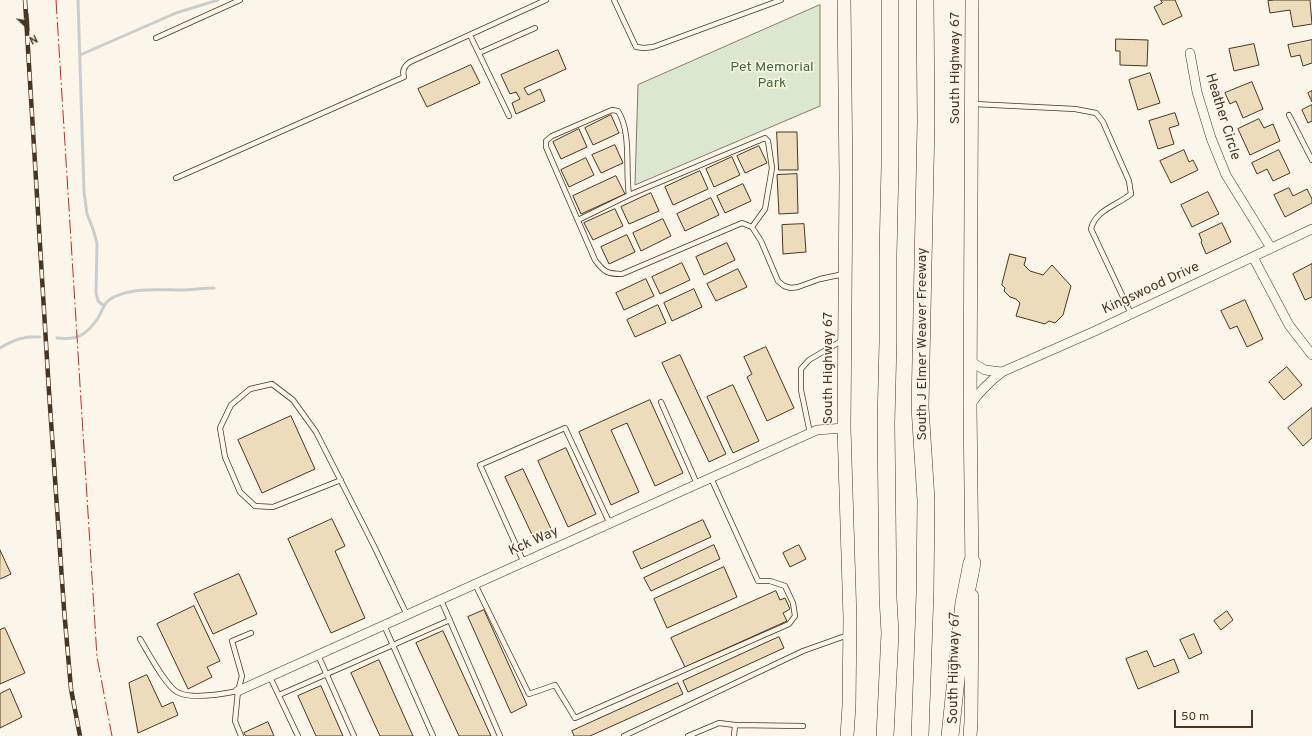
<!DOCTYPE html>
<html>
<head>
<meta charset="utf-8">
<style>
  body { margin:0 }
  #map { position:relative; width:1312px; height:736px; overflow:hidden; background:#fbf6e9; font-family:Overpass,sans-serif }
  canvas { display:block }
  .north { position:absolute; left:8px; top:8px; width:40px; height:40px; -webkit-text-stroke:3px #fbf6e9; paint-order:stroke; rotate:155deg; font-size:11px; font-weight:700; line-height:16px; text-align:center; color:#4a3520 }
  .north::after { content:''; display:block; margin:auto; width:14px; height:18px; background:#4a3520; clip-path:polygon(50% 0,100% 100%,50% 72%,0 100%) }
  .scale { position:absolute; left:1174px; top:710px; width:79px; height:18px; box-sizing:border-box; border:2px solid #4a3520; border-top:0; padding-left:5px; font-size:12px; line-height:14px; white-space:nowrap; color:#4a3520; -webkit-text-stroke:3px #fbf6e9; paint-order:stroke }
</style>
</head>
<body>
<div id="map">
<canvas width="1312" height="736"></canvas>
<div class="north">N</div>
<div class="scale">50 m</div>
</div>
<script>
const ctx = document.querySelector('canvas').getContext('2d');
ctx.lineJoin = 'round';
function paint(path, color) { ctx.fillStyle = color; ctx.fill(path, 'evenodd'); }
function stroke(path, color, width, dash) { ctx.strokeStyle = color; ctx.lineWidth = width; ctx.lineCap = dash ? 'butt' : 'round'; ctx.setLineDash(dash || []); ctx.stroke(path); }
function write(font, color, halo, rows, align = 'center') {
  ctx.font = font + ' Overpass,sans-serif'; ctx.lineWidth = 3; ctx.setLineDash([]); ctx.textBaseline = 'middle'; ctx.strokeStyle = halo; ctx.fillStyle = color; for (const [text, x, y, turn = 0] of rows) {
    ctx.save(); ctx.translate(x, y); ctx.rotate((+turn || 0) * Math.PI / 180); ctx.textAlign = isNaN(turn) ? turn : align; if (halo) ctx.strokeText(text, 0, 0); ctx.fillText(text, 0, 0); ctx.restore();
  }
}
const green = new Path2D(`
  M820,5v101l-185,79 3,-100z`);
const stream = new Path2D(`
  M78,0l6,192 3,22 6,15 4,14 -1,50 2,8 5,4
  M80,55l96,-42 42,-13
  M57,338c4,0 10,1 15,0 11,-1 20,-11 26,-20 5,-8 6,-17 16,-21 20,-10 45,-7 67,-7 11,0 22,-2 33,-2
  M0,348c13,-8 24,-12 40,-11`);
const building = new Path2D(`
  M1161,0h14l7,16 -19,9 -9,-18 8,-4z
  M1275,0h35l2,24 -19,3 -3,-17 -20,3 -2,-12z
  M1116,39l32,1 -1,26 -27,-1v-14h-4z
  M1312,40v23l-9,3 -3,-11 -9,2 -3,-12z
  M1254,44l5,21 -25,6 -5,-22z
  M558,50l8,19 -42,19 4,7 12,-6 5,12 -29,13 -4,-11 8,-4 -4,-7 -6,2 -9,-19z
  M471,65l9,18 -53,24 -9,-18z
  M1150,73l10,30 -22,7 -9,-30z
  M1252,82l11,27 -20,9 -7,-17 -6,3 -5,-11z
  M1312,91v11l-4,-9z
  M1312,105v16l-4,2 -6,-13z
  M1175,113l4,12 -10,3 5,16 -16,5 -9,-28z
  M611,115l8,18 -26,12 -8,-17z
  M1259,119l5,9 9,-4 7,17 -30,14 -12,-26z
  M579,129l8,18 -26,12 -8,-17z
  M777,132h20l1,38h-19z
  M615,145l8,18 -22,10 -9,-18z
  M759,146l8,17 -22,10 -8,-17z
  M1184,150l5,12 4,-2 5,10 -27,13 -11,-22z
  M1279,150l11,23 -17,8 -6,-12 -10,5 -5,-11z
  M732,157l8,18 -26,12 -8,-18z
  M586,158l8,17 -25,12 -8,-17z
  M700,171l8,18 -35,16 -8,-18z
  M797,174l1,39 -19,1 -2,-39z
  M616,176l9,18 -44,20 -8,-18z
  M743,184l8,17 -26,12 -8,-17z
  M1289,188l4,8 14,-7 5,10v4l-27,14 -11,-22z
  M1208,192l11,22 -27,13 -11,-22z
  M651,193l8,18 -30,13 -8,-17z
  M711,198l8,17 -34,16 -8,-17z
  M615,209l8,17 -30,14 -9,-17z
  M663,219l8,17 -30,15 -8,-18z
  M1222,223l9,19 -25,12 -5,-12 1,-1 -3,-7z
  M804,224l2,28 -23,2 -1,-29z
  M627,235l8,17 -26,12 -8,-17z
  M727,243l8,17 -31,15 -8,-18z
  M1010,254l16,4 -2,7 6,6 13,4 9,-10 19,21 -8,29 -8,8 -6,-2 -4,3 -29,-8 4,-13 -4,-4 -6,-2 -6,-6 1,-3 -3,-3z
  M682,263l8,17 -30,14 -8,-17z
  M1312,264v33l-7,3 -12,-26z
  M738,269l9,18 -31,14 -9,-17z
  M646,279l8,17 -30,14 -8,-17z
  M694,289l8,18 -30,14 -8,-18z
  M1245,300l18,39 -16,8 -10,-21 -7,3 -9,-18z
  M658,305l8,18 -31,14 -8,-17z
  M766,347l28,61 -27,13 -20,-44 5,-3 -8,-17z
  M680,355l46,99 -17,8 -47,-99z
  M1287,367l15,18 -18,15 -15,-18z
  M733,385l26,56 -26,12 -26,-56z
  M650,400l33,73 -28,13 -28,-63 -16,7 28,62 -28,13 -32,-73z
  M1312,408v30l-9,8 -15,-18z
  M291,416l24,53 -53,24 -24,-53z
  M566,448l30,66 -28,13 -30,-66z
  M523,469l29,62 -18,8 -29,-62z
  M332,519l13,27 -10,5 30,67 -34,15 -43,-94z
  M703,520l8,17 -70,32 -8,-17z
  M714,545l6,14 -69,32 -7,-13z
  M799,545l7,14 -16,8 -7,-14z
  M0,550l11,24 -11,5z
  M724,567l13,30 -70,31 -13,-29z
  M239,574l18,40 -44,20 -19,-40z
  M776,591l4,9 5,-2 5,11 -7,4 4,8 -102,46 -14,-29z
  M194,606l26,55 -13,6 5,10 -24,12 -31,-65z
  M484,610l43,95 -16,8 -43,-96z
  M1227,611l6,9 -12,10 -7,-9z
  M5,628l20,45 -25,11v-54z
  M443,631l48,105h-32l-43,-93z
  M1194,634l8,19 -13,6 -9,-19z
  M779,637l5,11 -96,44 -5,-11z
  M1147,651l7,16 20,-8 5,13 -41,17 -12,-30z
  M379,660l34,76h-33l-29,-63z
  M147,675l15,32 11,-5 5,13 -40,18 -9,-50z
  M678,683l5,11 -93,42h-16l-2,-5z
  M321,686l22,50h-27l-18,-40z
  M10,689l12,28 -22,11v-34z
  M268,722l6,14h-28l-2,-3z`);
const service = new Path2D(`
  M614,0l22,47 8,1 9,-1 128,-47
  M470,35l39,81
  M156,38l84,-38
  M479,53l56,-25
  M974,104l101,5 21,4 7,9 26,59 2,13c-13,11 -36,16 -40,35l40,85
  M1289,115l23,45
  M176,178l228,-101c-2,-6 0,-11 6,-15l136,-62
  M578,220l51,-25
  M752,227l13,-18 7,-41 -4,-27 -3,-3 -136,57c-4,-25 3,-62 -11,-84l-6,-1 -60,26 -6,5v6l49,113c9,12 12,14 27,14l120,-51 10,4 9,14 17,40 6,5 7,2 7,-1 22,-8 24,-5
  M661,402l36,82
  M810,433l-9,-43v-21l8,-9 34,-20
  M341,480l-68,27 -18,-1 -15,-14 -15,-35 -5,-29 11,-23 19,-16 22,-5 21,16 23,32 58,114 33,69
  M524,563l-44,-98 85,-37 45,96
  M475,584l54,110 26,-9 20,33 214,-94 6,-8 -2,-13 -8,-17 -15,-5h-12l-47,-103
  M441,600l59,136
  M384,625l49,111
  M140,639c8,13 25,46 37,53 14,8 46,2 61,-1
  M318,655l36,81
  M270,677l28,59
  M279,695l171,-75
  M735,725l68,1
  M241,736l-6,-15 3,-30 4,-15 -10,-35 19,-8
  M624,736l179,-85 45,-16
  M688,736l31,-13 16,2 -1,11`);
const minor = new Path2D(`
  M1190,53l7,39 14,46 15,37 45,73
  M1253,257l36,68 23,30
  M971,362l14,8 17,2
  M970,405c9,-13 19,-23 32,-33l93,-41 217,-102
  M238,691l579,-261 27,-2`);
const secondary = new Path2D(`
  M844,0l2,178 -2,250 6,191 -1,87 -2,30
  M972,572l-2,-167 2,-405
  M970,736l1,-14 1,-126`);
const motorway = new Path2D(`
  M885,736l5,-103 -2,-35 -2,-175 2,-82v-86l2,-89v-166
  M920,736l5,-143 1,-93 -6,-93 6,-285 -1,-122
  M950,736l14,-133 8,-40`);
const rail = new Path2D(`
  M25,0l24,392 15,217 7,80 9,47`);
const power = new Path2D(`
  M56,0l41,657 15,79`);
const parkNames = [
  ["Pet Memorial",772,68],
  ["Park",772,84]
];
const streetNames = [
  ["South Highway 67",956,68,-90],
  ["Heather Circle",1222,117,73],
  ["Kingswood Drive",1151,289,-25],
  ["South J Elmer Weaver Freeway",923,344,-90],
  ["South Highway 67",829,368,-90],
  ["Kck Way",534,542,-24],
  ["South Highway 67",955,668,-89]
];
paint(green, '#dce7d0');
stroke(green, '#887966', 1);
stroke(stream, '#c9cecd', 3);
paint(building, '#ecdcbc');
stroke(building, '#4a3520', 1);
stroke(service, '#4a3520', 6);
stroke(minor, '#4a3520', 10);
stroke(secondary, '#4a3520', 14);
stroke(motorway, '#4a3520', 18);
stroke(service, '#fbf6e9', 4.5);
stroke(minor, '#fbf6e9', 9);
stroke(secondary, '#fbf6e9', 13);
stroke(motorway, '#fbf6e9', 17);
stroke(rail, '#4a3520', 4.5);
stroke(rail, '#fbf6e9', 3, [9]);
stroke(power, '#c62828', 1, [14, 3, 2, 3]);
write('14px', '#436837', '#fbf6e9', parkNames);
write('14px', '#4a3520', '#fbf6e9', streetNames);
</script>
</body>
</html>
